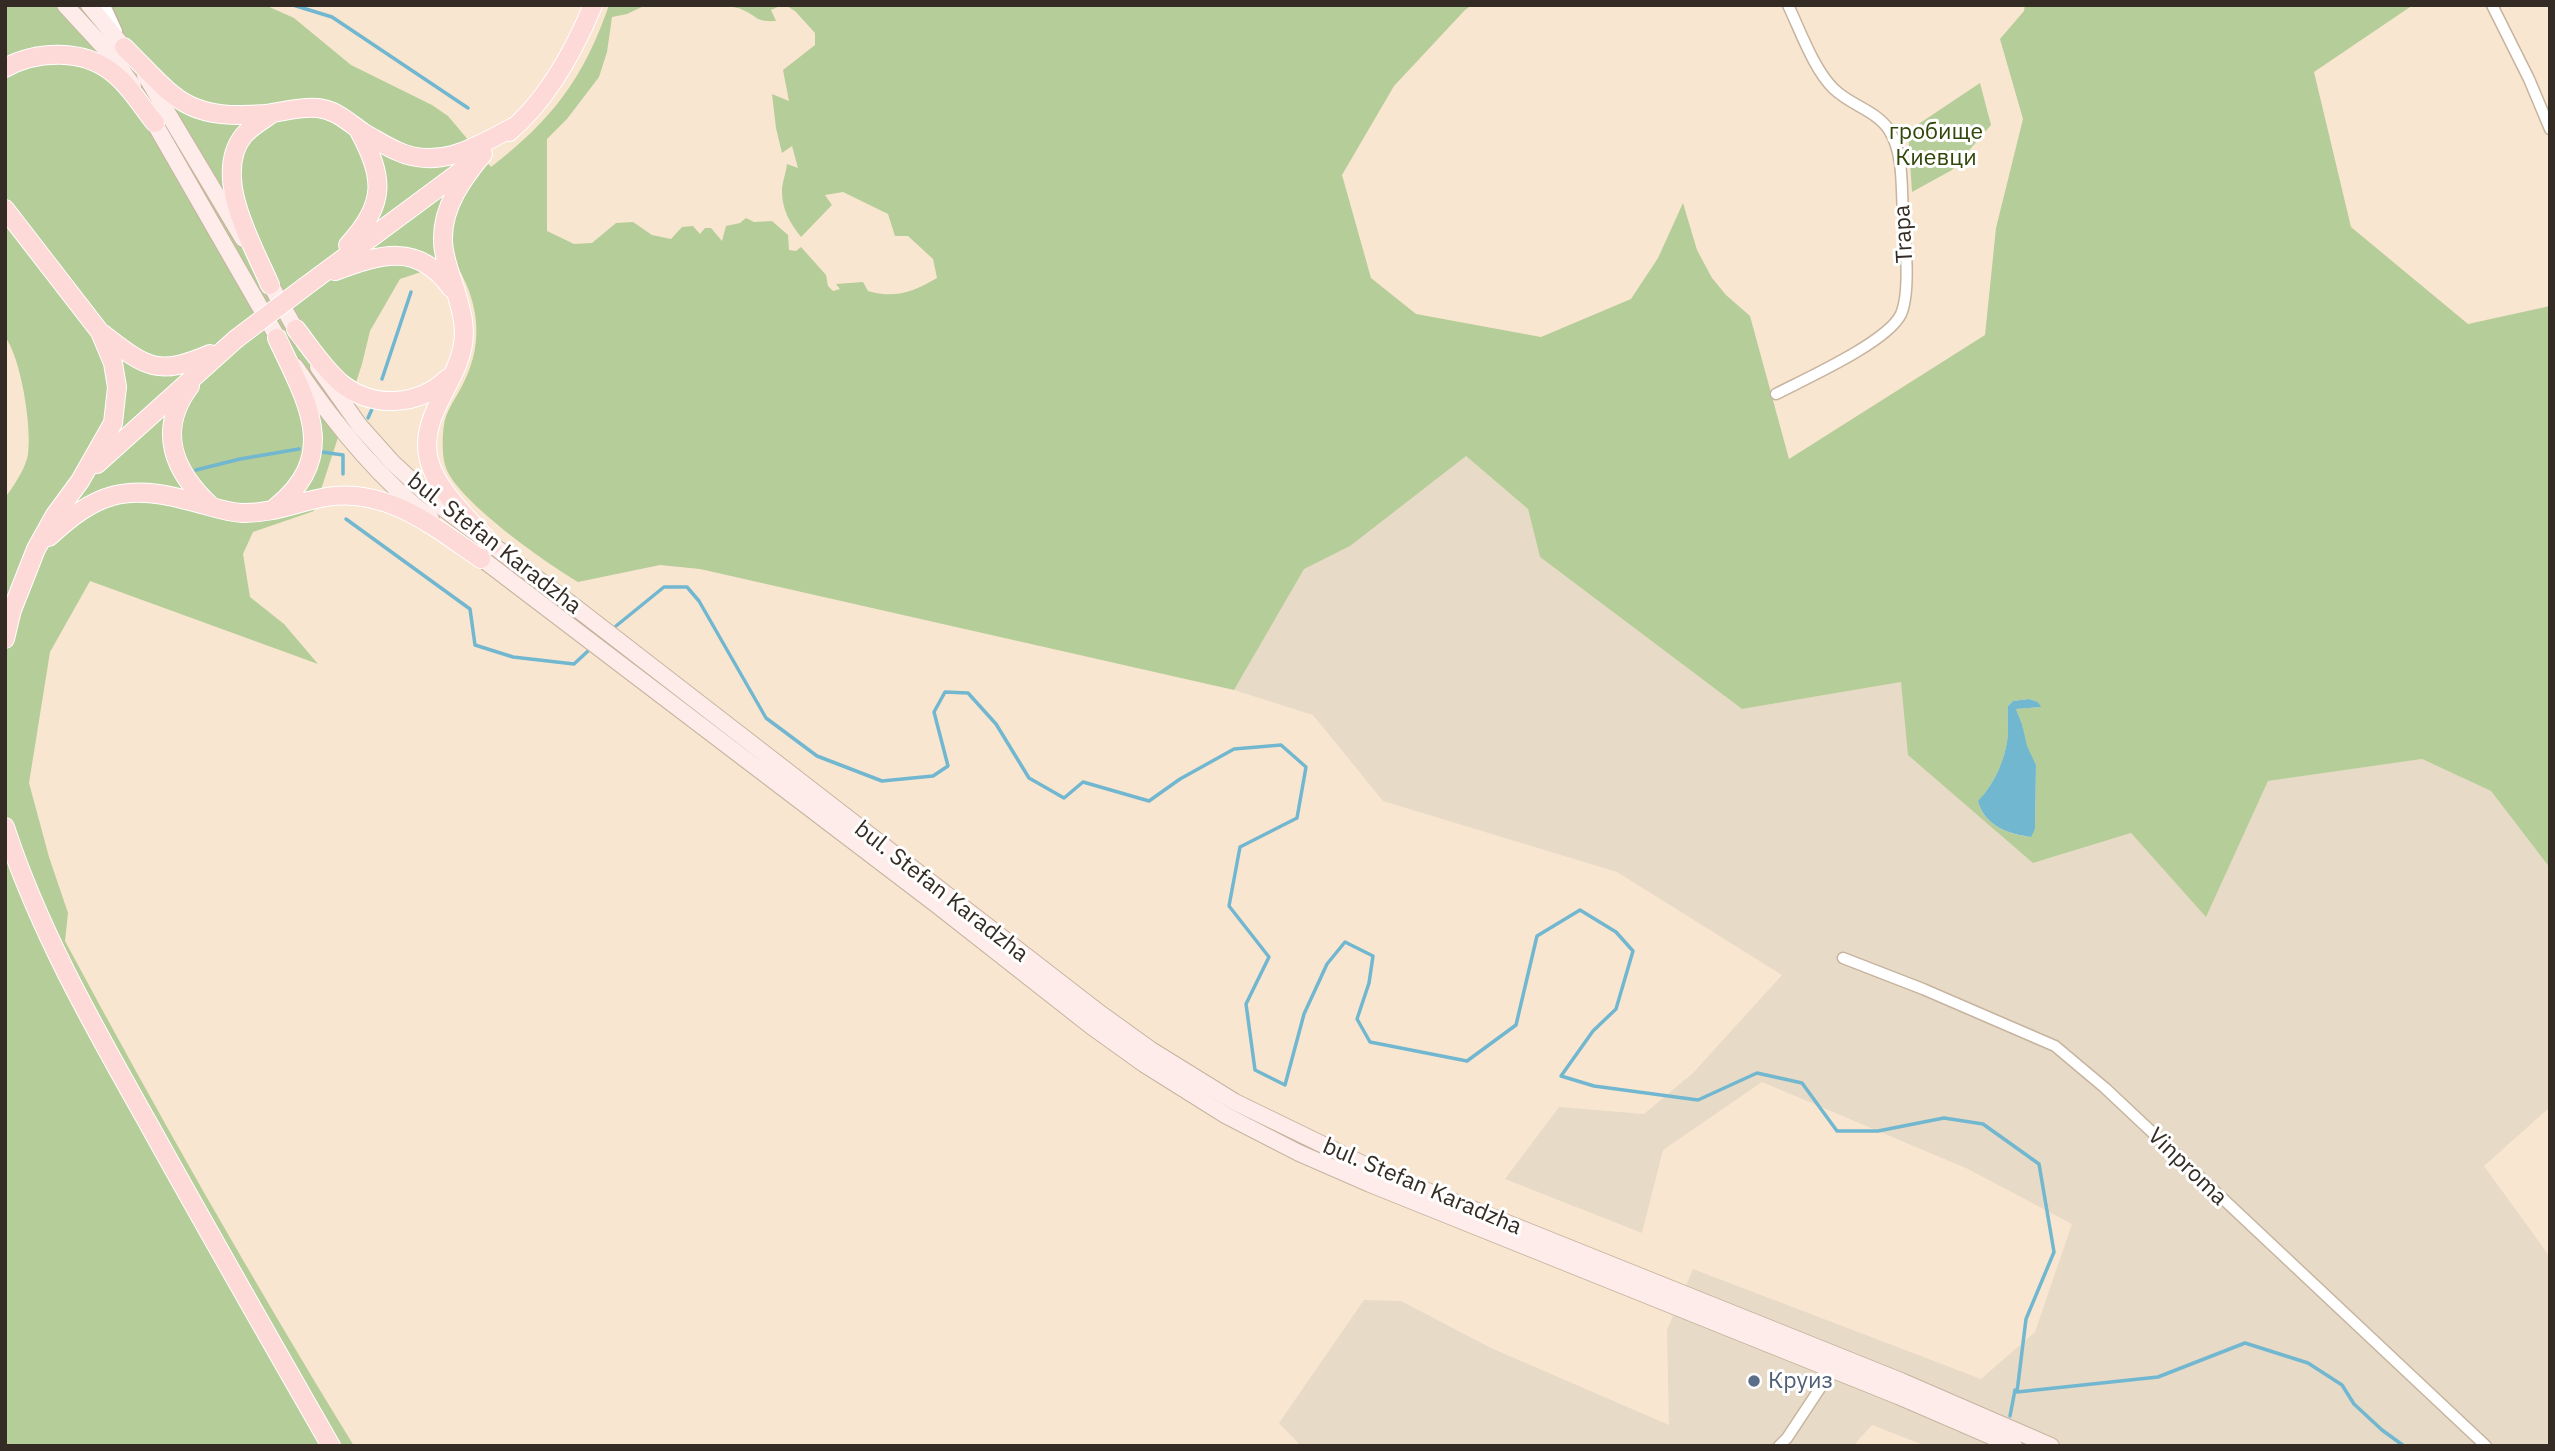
<!DOCTYPE html>
<html>
<head>
<meta charset="utf-8">
<style>
  body { margin:0 }
  #map { position:relative; width:2555px; height:1451px; overflow:hidden; background:#f9e6d1; font-family:"IBM Plex Sans",sans-serif }
  canvas { display:block }
  .frame { position:absolute; inset:0; border:7px solid #342c24; pointer-events:none }
</style>
</head>
<body>
<div id="map">
<canvas width="2555" height="1451"></canvas>
<div class="frame"></div>
</div>
<script>
const ctx = document.querySelector('canvas').getContext('2d');
ctx.lineJoin = 'round';
function paint(path, color) { ctx.fillStyle = color; ctx.fill(path, 'evenodd'); }
function stroke(path, color, width, dash) { ctx.strokeStyle = color; ctx.lineWidth = width; ctx.lineCap = dash ? 'butt' : 'round'; ctx.setLineDash(dash || []); ctx.stroke(path); }
function write(font, color, halo, rows, align = 'center') {
  ctx.font = font + ' "IBM Plex Sans",sans-serif'; ctx.lineWidth = 6; ctx.setLineDash([]); ctx.textBaseline = 'middle'; ctx.strokeStyle = halo; ctx.fillStyle = color; for (const [text, x, y, turn = 0] of rows) {
    ctx.save(); ctx.translate(x, y); ctx.rotate((+turn || 0) * Math.PI / 180); ctx.textAlign = isNaN(turn) ? turn : align; if (halo) ctx.strokeText(text, 0, 0); ctx.fillText(text, 0, 0); ctx.restore();
  }
}
const industrial = new Path2D(`
  M1466,456l62,53 12,48 202,152 159,-27 132,181 98,-30 75,83 62,-135 154,-22 69,32 59,77v239l-66,59 66,91v189h-624l-54,-21 -19,21h-552l-22,-23 85,-123 37,1 90,47 178,77 -2,-95 26,-61 288,110 54,-47 37,-108 -104,-55 -206,-87 -99,68 -21,83 -137,-54 54,-72 85,7 49,-41 89,-98 -165,-103 -234,-71 -70,-86 -79,-25 70,-122 46,-22 62,-68z`);
const green = new Path2D(`
  M5,5h260l29,13 57,47 81,40 16,11 43,51c61,-47 93,-89 118,-162h37l-19,9 -15,3 -5,35 -8,25 -32,42 -20,20v92l27,13 18,-1 24,-20 17,-1 19,13 19,4 11,-12 11,-1 7,8 5,-6h6l11,13 4,-15 14,-3 6,-5 8,4 18,-1 16,14 1,15 7,1 5,-4 25,28 2,11 5,5 7,-2 -4,-5 27,-2 5,9c27,8 45,1 69,-13l-4,-19 -25,-23h-13l-7,-22 -45,-22 -18,3 7,10 -31,32c-11,-14 -19,-27 -19,-46 0,-8 4,-18 5,-27l11,4 -6,-22 -10,7 -6,-25 -4,-34 17,7 -6,-31 32,-25v-12l-20,-22 -10,-6h687l-7,5 -71,76 -52,89 29,103 45,36 125,23 90,-38 27,-41 25,-55 14,47 15,28 14,17 24,21 39,143 196,-124 11,-107 27,-109 -23,-80 24,-28 1,-6h388l-99,67 37,155 117,97 82,-18v562l-59,-77 -69,-32 -154,22 -62,136 -75,-84 -98,30 -125,-108 -7,-73 -159,27 -202,-152 -12,-48 -62,-53 -116,90 -46,23 -70,121 -534,-121 -40,-4 -82,17c-32,-19 -119,-80 -132,-114 -4,-10 -4,-31 -2,-43 1,-13 14,-30 20,-43 21,-42 14,-83 -10,-121l-54,18 -30,52 -8,33 -48,147 -61,21 -10,22 7,43 34,27 34,40 -228,-83 -40,71 -21,131 20,74 19,56 -3,28c92,171 187,339 289,505h-349v-948c8,-11 21,-30 23,-44 4,-26 -7,-97 -23,-117zM2029,699l9,3 2,5 -24,2 6,15 4,22 10,19 -1,64 -5,8c-21,-3 -47,-11 -52,-36 17,-18 27,-41 30,-66 0,-10 -1,-19 0,-29l5,-5z
  M725,5h57l-11,5 5,11c-21,1 -17,-4 -33,-11 -5,-3 -13,-3 -18,-5z
  M1980,83l11,42 -39,45 -40,22 -4,-61z`);
const water = new Path2D(`
  M2029,699l9,3 3,5 -25,2 6,15 5,22 9,19 -1,64 -4,8c-22,-3 -47,-11 -53,-36 17,-18 27,-41 30,-66 0,-10 -1,-19 0,-29l5,-5z`);
const stream = new Path2D(`
  M293,5l39,12 136,91
  M382,379l29,-87
  M368,418l4,-9
  M322,452l21,3v19
  M196,470l44,-11 59,-10
  M346,519l124,90 5,36 38,12 61,7 14,-13
  M616,626l48,-39h23l12,14 67,117 51,38 65,25 51,-5 15,-10 -14,-54 11,-20 23,1 28,31 33,54 35,20 19,-16 66,19 31,-22 54,-30 47,-4 25,22 -9,51 -57,29 -11,59 40,51 -23,47 9,66 30,15 19,-71 23,-50 18,-22 28,14 -4,27 -12,36 13,23 97,19 49,-36 21,-89 43,-26 36,22 17,19 -17,58 -23,22 -32,45 33,10 104,14 59,-27 45,10 35,48h41l66,-13 39,6 56,40 15,88 -28,67 -9,73 141,-15 87,-34 63,20 34,22 12,19 28,26 22,16
  M2010,1416l5,-26`);
const street = new Path2D(`
  M105,5l12,26
  M2492,5l37,74 21,50
  M1776,394c29,-15 112,-52 125,-80 10,-23 4,-75 2,-101 -2,-27 1,-59 -14,-83 -12,-19 -39,-25 -55,-41 -20,-19 -34,-59 -46,-84
  M1843,958l80,31 132,57 50,42 381,358
  M1779,1446l8,-8 45,-68 1,-6`);
const secondary = new Path2D(`
  M65,5l46,50 22,31
  M89,5l43,52
  M145,75l98,164
  M148,112l135,235
  M264,273l37,66
  M295,366c38,56 82,111 136,153
  M318,367l41,58 33,37 43,40 140,105 526,407 50,36 84,52 140,68 526,211 150,65
  M473,552l464,353 154,121 53,38 83,52 72,37 71,31 528,212 116,50`);
const primary = new Path2D(`
  M124,47c53,53 61,73 141,67 18,-2 35,-8 53,-6 19,2 31,15 46,25 11,6 21,13 33,18 43,20 82,-6 120,-26
  M5,68c32,-18 79,-19 108,5 17,13 29,34 42,50
  M270,115c-9,6 -19,12 -26,20 -33,40 9,110 26,150
  M509,132c38,-32 65,-81 84,-127
  M483,154c-20,24 -41,53 -40,86 0,17 8,35 13,52 5,18 10,33 7,52 -6,40 -45,73 -34,116 7,30 43,62 63,85
  M5,209l95,123 13,31 4,24 -4,36 -33,58 -25,34 -19,34 -24,61 -7,29
  M348,245c39,-42 36,-68 10,-116
  M335,271c46,-17 83,-29 116,17
  M306,286l163,-121
  M296,329c14,18 28,40 46,55 32,25 77,22 106,-6
  M103,334c43,33 54,43 107,20
  M190,386c-34,45 -16,86 21,120
  M97,464l139,-125
  M276,507c66,-53 29,-108 1,-169
  M49,537c47,-44 77,-54 141,-36 17,4 34,11 52,12 28,1 56,-11 84,-16 61,-10 108,30 155,62
  M5,827c34,104 89,200 143,296 60,108 121,215 183,323`);
const primaryBridge = new Path2D(`
  M236,339l70,-53`);
const markers = [
  [1754,1381,7,"#5c6f8a"]
];
const parkNames = [
  ["гробище",1936,132],
  ["Киевци",1936,158]
];
const streetNames = [
  ["Trapa",1904,234,-93],
  ["bul. Stefan Karadzha",494,544,38],
  ["bul. Stefan Karadzha",941,892,38],
  ["Vinproma",2187,1167,44],
  ["bul. Stefan Karadzha",1422,1187,23]
];
const serviceNames = [
  ["Круиз",1768,1381]
];
paint(industrial, '#e7dac7');
paint(green, '#b5cd98');
paint(water, '#72b7d0');
stroke(stream, '#72b7d0', 3.5);
stroke(street, '#c6b49f', 13);
stroke(secondary, '#c6b49f', 18);
stroke(primary, '#fff', 20);
stroke(street, '#fff', 10);
stroke(secondary, '#feeceb', 16);
stroke(primary, '#fdd9d7', 18);
stroke(primaryBridge, '#fff', 20, []);
stroke(primaryBridge, '#fdd9d7', 18);
for (const [x, y, r, color] of markers) { const dot = new Path2D(); dot.arc(x, y, r, 0, 2 * Math.PI); ctx.fillStyle = color; ctx.fill(dot); stroke(dot, '#fff', 2.5); }
write('23px', '#32470b', '#fff', parkNames);
write('23px', '#342c24', '#fff', streetNames);
write('23px', '#4e5e75', '#fff', serviceNames, 'left');
</script>
</body>
</html>
